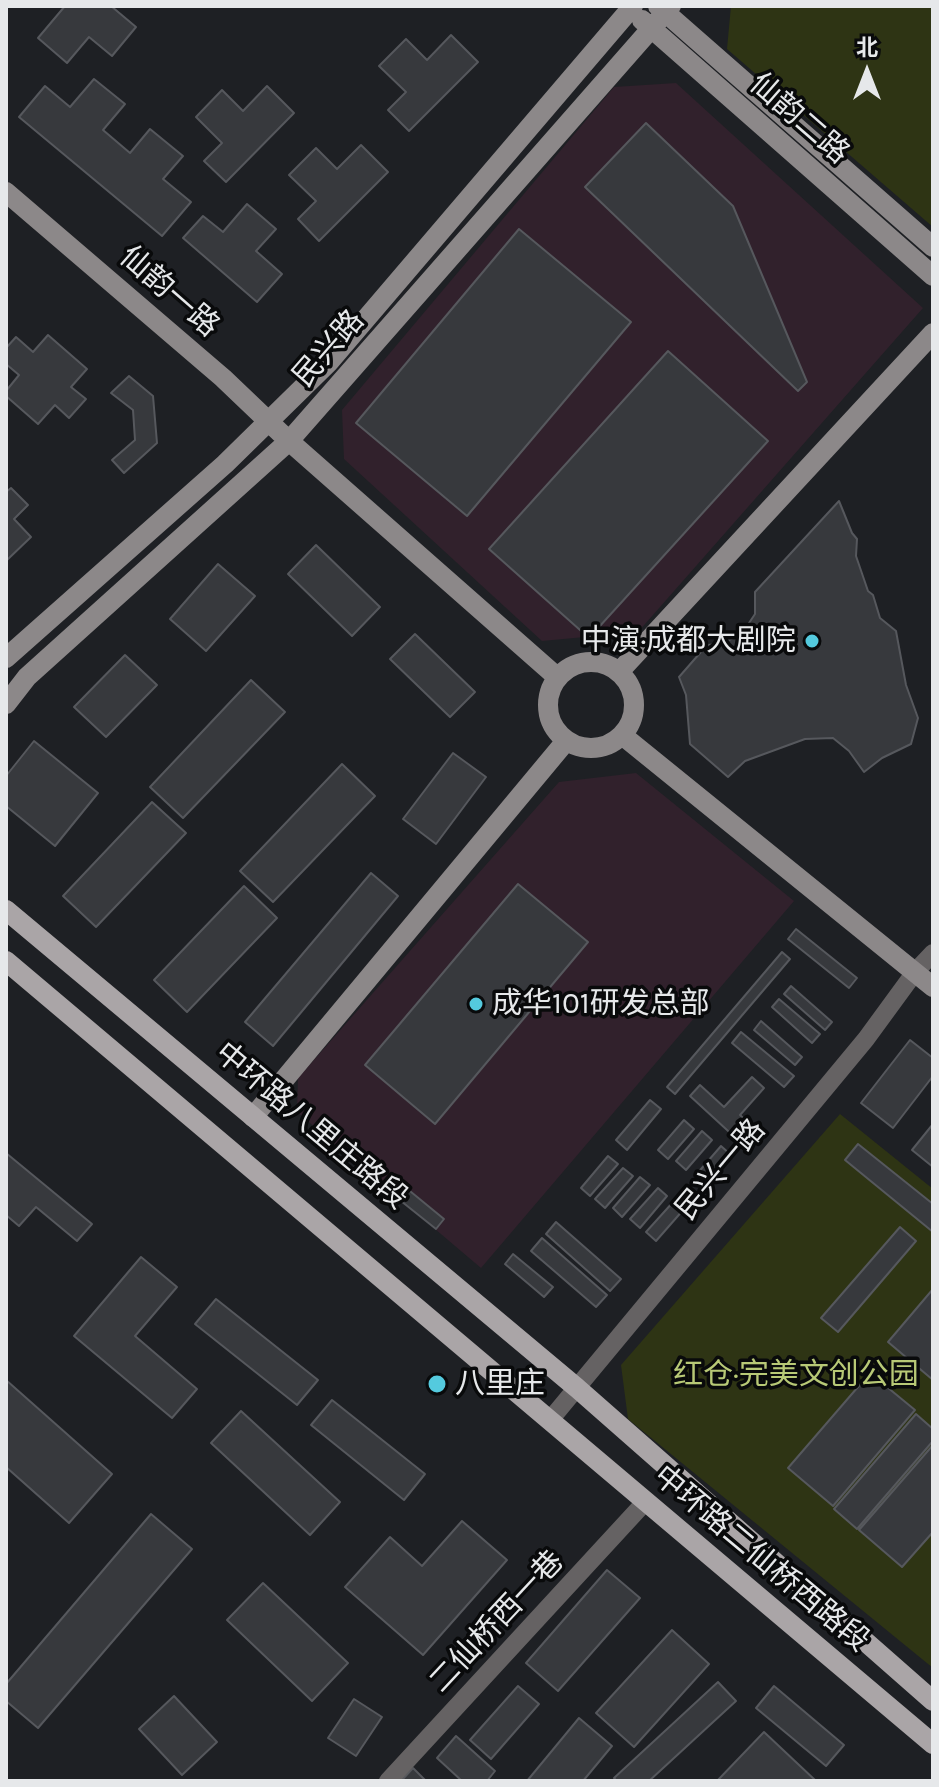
<!DOCTYPE html>
<html>
<head>
<meta charset="utf-8">
<style>
  body { margin:0 }
  #map { position:relative; width:939px; height:1787px; overflow:hidden; background:#1e2024; font-family:Karla,"Noto Sans SC",sans-serif }
  canvas { display:block }
  .frame { position:absolute; inset:0; border:8px solid #e6e8ea; pointer-events:none }
  .north { position:absolute; left:827px; top:32px; width:80px; height:80px; -webkit-text-stroke:6px #090a0b; paint-order:stroke; rotate:0deg; font-size:22px; font-weight:700; line-height:32px; text-align:center; color:#e6e8ea }
  .north::after { content:''; display:block; margin:auto; width:28px; height:36px; background:#e6e8ea; clip-path:polygon(50% 0,100% 100%,50% 72%,0 100%) }
</style>
</head>
<body>
<div id="map">
<canvas width="939" height="1787"></canvas>
<div class="frame"></div>
<div class="north">北</div>
</div>
<script>
const ctx = document.querySelector('canvas').getContext('2d');
ctx.lineJoin = 'round';
function paint(path, color) { ctx.fillStyle = color; ctx.fill(path, 'evenodd'); }
function stroke(path, color, width, dash) { ctx.strokeStyle = color; ctx.lineWidth = width; ctx.lineCap = dash ? 'butt' : 'round'; ctx.setLineDash(dash || []); ctx.stroke(path); }
function write(font, color, halo, rows, align = 'center') {
  ctx.font = font + ' Karla,"Noto Sans SC",sans-serif'; ctx.lineWidth = 7; ctx.setLineDash([]); ctx.textBaseline = 'middle'; ctx.strokeStyle = halo; ctx.fillStyle = color; for (const [text, x, y, turn = 0] of rows) {
    ctx.save(); ctx.translate(x, y); ctx.rotate((+turn || 0) * Math.PI / 180); ctx.textAlign = isNaN(turn) ? turn : align; if (halo) ctx.strokeText(text, 0, 0); ctx.fillText(text, 0, 0); ctx.restore();
  }
}
const commercial = new Path2D(`
  M676,83l247,225 -285,324 -96,9 -198,-182 -2,-49 272,-323z
  M636,773l158,128 -313,367 -184,-156 1,-34 261,-296z`);
const green = new Path2D(`
  M731,6h202v221l-206,-178z
  M840,1114l93,75v479l-305,-249 -7,-54z`);
const building = new Path2D(`
  M65,6h46l25,21 -24,29 -23,-19 -22,26 -29,-25z
  M451,35l27,27 -69,69 -21,-21 18,-18 -27,-26 27,-27 21,21z
  M94,79l31,25 -22,26 27,23 20,-24 33,27 -20,23 28,23 -29,34 -143,-119 26,-31 25,21z
  M267,86l27,27 -68,69 -22,-21 18,-18 -26,-26 26,-27 21,21z
  M646,123l87,83 74,176 -9,9 -213,-204z
  M361,145l27,27 -69,69 -21,-22 18,-18 -27,-26 27,-27 21,21z
  M247,204l29,25 -20,22 26,23 -25,28 -74,-64 20,-22 20,16z
  M519,229l112,93 -164,194 -111,-93z
  M48,335l39,34 -16,18 15,12 -17,19 -14,-13 -17,19 -32,-28v-5l13,-16 -13,-11v-16l10,-11 17,15z
  M668,351l100,90 -179,197 -100,-89z
  M129,376l24,20 4,47 -33,30 -12,-13 23,-20 -2,-30 -22,-17z
  M11,488l17,17 -14,14 17,18 -25,24v-69z
  M839,501l13,32 5,6 -1,17 12,35 5,4 7,23 16,13 10,54 12,33 -7,26 -29,14 -18,14 -15,-21 -16,-13 -28,1 -60,22 -17,16 -38,-33 -4,-49 -7,-18 28,-32 12,-1 22,-9 14,-21v-22z
  M316,545l64,62 -28,29 -64,-62z
  M218,564l37,32 -49,55 -36,-32z
  M415,634l60,58 -25,25 -60,-58z
  M125,655l32,30 -51,52 -32,-30z
  M251,680l34,32 -102,106 -33,-31z
  M34,741l64,52 -43,53 -49,-40v-30z
  M453,753l33,24 -50,67 -33,-25z
  M342,764l33,32 -102,106 -33,-31z
  M152,802l34,31 -90,94 -33,-31z
  M371,873l27,23 -125,150 -28,-24z
  M518,884l70,58 -153,182 -70,-59z
  M244,886l33,32 -90,94 -33,-32z
  M796,929l61,49 -8,10 -61,-49z
  M782,952l8,7 -115,135 -8,-7z
  M791,986l41,36 -7,8 -41,-36z
  M779,999l41,35 -8,9 -40,-36z
  M761,1021l41,36 -7,8 -41,-35z
  M741,1032l53,44 -10,11 -52,-44z
  M910,1040l23,18v18l-40,52 -32,-25z
  M752,1077l12,11 -24,27 12,11 -13,15 -49,-45 10,-11 24,22z
  M650,1100l11,9 -34,41 -11,-10z
  M684,1120l10,9 -26,30 -10,-9z
  M933,1124v43l-21,-17z
  M702,1131l10,9 -26,30 -10,-9z
  M858,1144l75,60v28l-88,-72z
  M721,1146l10,9 -26,30 -10,-9z
  M6,1153l86,71 -15,17 -41,-34 -17,19 -13,-11z
  M608,1156l10,8 -28,32 -9,-8z
  M623,1168l10,8 -28,32 -10,-9z
  M640,1177l10,8 -28,32 -9,-9z
  M405,1187l39,32 -8,10 -40,-32z
  M658,1188l9,8 -27,32 -10,-9z
  M674,1201l10,8 -28,32 -10,-9z
  M556,1222l65,57 -11,12 -64,-57z
  M900,1227l16,14 -78,91 -17,-14z
  M542,1238l65,57 -11,12 -65,-56z
  M513,1254l40,33 -9,10 -39,-33z
  M141,1257l36,30 -42,49 62,53 -25,29 -98,-82z
  M933,1289v91l-45,-38z
  M216,1299l102,81 -21,25 -102,-81z
  M870,1373l45,37 -82,96 -45,-38z
  M6,1380l106,94 -43,49 -63,-56z
  M332,1400l93,74 -21,26 -93,-75z
  M241,1411l99,91 -30,33 -99,-92z
  M916,1414l17,15v12l-76,88 -23,-20z
  M933,1445v87l-31,35 -43,-37z
  M151,1514l41,35 -154,179 -32,-27v-17z
  M462,1521l45,39 -84,95 -78,-68 45,-50 32,29z
  M607,1570l33,28 -82,93 -32,-28z
  M263,1583l85,80 -36,38 -85,-81z
  M672,1630l37,34 -75,83 -38,-34z
  M718,1682l18,19 -87,80h-32l-3,-3z
  M518,1686l21,18 -48,55 -21,-19z
  M774,1686l70,59 -18,21 -70,-58z
  M174,1696l43,46 -35,33 -43,-46z
  M354,1699l28,18 -26,39 -28,-18z
  M579,1718l33,28 -29,35h-56z
  M764,1732l51,48 -1,1h-97z
  M456,1736l39,35 -8,10h-25l-25,-23z
  M413,1768l13,13h-25z`);
const street = new Path2D(`
  M550,1420l316,-381 49,-67 18,-19
  M388,1781l258,-280`);
const secondary = new Path2D(`
  M658,6l275,241
  M642,20l291,256
  M6,192l217,186 66,63 268,236
  M6,658l219,-194 104,-102 304,-356
  M548 705a43 43 0 1 1 86 0a43 43 0 1 1-86 0Z
  M619,672l314,-339
  M6,704l21,-27 262,-236 382,-435
  M622,735l311,252
  M253,1117l313,-376`);
const primary = new Path2D(`
  M6,910l571,478 356,313
  M6,961l927,783`);
const markers = [
  [812,641,8,"#54cade"],
  [476,1004,8,"#54cade"],
  [437,1384,10,"#54cade"]
];
const streetNames = [
  ["仙韵二路",799,119,41],
  ["仙韵一路",169,292,41],
  ["民兴路",329,349,-49],
  ["中环路八里庄路段",311,1126,40],
  ["民兴一路",721,1170,-50],
  ["中环路二仙桥西路段",761,1559,40],
  ["二仙桥西一巷",497,1622,-47]
];
const poiNames = [
  ["中演·成都大剧院",796,641,"right"],
  ["成华101研发总部",492,1004],
  ["八里庄",455,1384]
];
const parkNames = [
  ["红仓·完美文创公园",796,1375]
];
paint(commercial, '#31212c');
paint(green, '#2e3414');
paint(building, '#37393d');
stroke(building, '#56585d', 2);
stroke(street, '#656263', 18);
stroke(secondary, '#8c8889', 20);
stroke(primary, '#aaa5a7', 20);
for (const [x, y, r, color] of markers) { const dot = new Path2D(); dot.arc(x, y, r, 0, 2 * Math.PI); ctx.fillStyle = color; ctx.fill(dot); stroke(dot, '#090a0b', 3); }
write('30px', '#e6e8ea', '#090a0b', streetNames);
write('30px', '#e6e8ea', '#090a0b', poiNames, 'left');
write('30px', '#b8c976', '#090a0b', parkNames);
</script>
</body>
</html>
